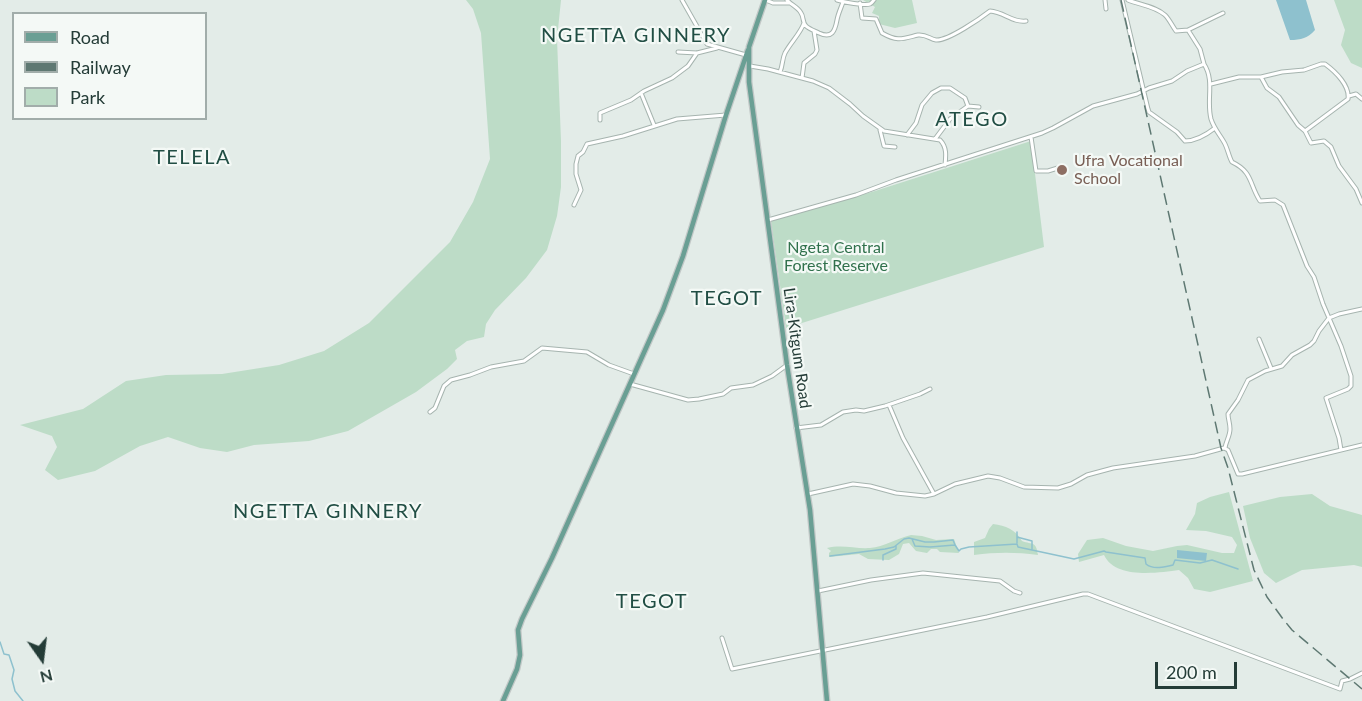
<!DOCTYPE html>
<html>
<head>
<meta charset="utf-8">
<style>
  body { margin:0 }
  #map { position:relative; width:1362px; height:701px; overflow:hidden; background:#e3ece8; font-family:Lato,sans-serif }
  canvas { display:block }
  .legend { position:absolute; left:12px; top:12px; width:195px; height:108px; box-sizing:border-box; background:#f4f9f6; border:2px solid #a1adaa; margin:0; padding:8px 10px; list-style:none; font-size:18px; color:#243c37 }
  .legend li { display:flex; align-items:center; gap:12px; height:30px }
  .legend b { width:30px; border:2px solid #a1adaa }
  .north { position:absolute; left:12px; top:629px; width:60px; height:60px; -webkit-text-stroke:4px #f4f9f6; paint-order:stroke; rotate:166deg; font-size:16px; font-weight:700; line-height:24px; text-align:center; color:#243c37 }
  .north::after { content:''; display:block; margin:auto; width:21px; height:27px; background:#243c37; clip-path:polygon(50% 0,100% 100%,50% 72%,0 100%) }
  .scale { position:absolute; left:1155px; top:662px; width:82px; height:27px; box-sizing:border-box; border:3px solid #243c37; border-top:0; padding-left:8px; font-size:18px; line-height:21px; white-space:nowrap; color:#243c37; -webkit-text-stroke:4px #f4f9f6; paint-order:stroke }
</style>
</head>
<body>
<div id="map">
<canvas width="1362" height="701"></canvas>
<ul class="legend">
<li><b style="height:8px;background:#6a9f94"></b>Road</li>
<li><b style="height:8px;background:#5e7872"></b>Railway</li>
<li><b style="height:16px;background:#bddcc7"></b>Park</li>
</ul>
<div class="north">N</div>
<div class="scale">200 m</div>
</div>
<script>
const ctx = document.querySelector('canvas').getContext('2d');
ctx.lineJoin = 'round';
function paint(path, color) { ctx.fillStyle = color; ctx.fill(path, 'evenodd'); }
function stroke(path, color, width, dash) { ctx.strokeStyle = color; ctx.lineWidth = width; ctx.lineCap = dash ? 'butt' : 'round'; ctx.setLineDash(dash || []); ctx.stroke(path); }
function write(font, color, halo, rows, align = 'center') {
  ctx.font = font + ' Lato,sans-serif'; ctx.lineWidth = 4.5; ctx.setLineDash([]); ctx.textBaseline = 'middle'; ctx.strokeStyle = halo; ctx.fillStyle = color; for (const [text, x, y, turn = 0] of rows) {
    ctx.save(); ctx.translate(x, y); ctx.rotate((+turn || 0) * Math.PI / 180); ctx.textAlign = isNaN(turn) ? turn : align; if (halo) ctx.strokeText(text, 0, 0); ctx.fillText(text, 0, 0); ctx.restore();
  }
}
const green = new Path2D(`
  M466,0h95l-4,39 4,102v46l-4,29 -10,34 -21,28 -31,32 -9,14 -2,13 -17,4 -12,9 2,9 -10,10 -31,23 -68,39 -39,10 -55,4 -27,7 -27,-4 -32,-11 -28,9 -45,25 -37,9 -13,-10 12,-23 -5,-11 -32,-11 63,-16 43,-28 40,-6 56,-1 57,-9 45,-14 45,-28 81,-81 23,-40 17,-43 -9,-126 -8,-24z
  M863,0h49l5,23 -22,5 -16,-4v-8l-7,-3 3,-6z
  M1334,0h28v68l-11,-5 -10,-18 4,-15z
  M1031,141l13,106 -258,81 -15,-107 104,-30z
  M1229,492l24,89 -43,11 -16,-3 -6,-11 -9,-8c-22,3 -64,9 -75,-15l-25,7 -1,-8 9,-14 16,-2 23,8 27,5 24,-5 10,-1 35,8h12l3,-8 -5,-8 -26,-6 -20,-1 9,-16 2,-11 13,-6z
  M1312,494l18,12 32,9v52l-8,-2 -52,5 -26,13 -12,-10 -14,-35 -7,-32 37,-9z
  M993,524c13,2 22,5 29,17 11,4 14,0 16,14 -22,-3 -42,-3 -64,0v-13l11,-4 4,-9z
  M911,535l11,1 14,4 18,-1 5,14 -19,-1 -3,-3h-6l-4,4 -11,-2 -7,-8 -6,1 -4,10 -10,6 -21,-1 -9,-5 -30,3v-4l2,-2 -4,-3c15,-4 28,1 43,0 14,-1 27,-10 41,-13z`);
const water = new Path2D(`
  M1276,0h30l9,30c-7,8 -14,10 -25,10z
  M1177,550l30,3 -1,8 -29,-3z`);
const stream = new Path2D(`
  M1017,532v11
  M1017,537l15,4v8
  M912,539l3,7 15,1 25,-2 4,6 2,-2 8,-2 48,-3 1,3 56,12 30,-8 2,1 39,6 1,6c7,6 19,3 27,1l2,-5 25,3 12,-3 26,9
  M830,556l55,-7 9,-2 10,-8 5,-1 16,4h9l19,-2 2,5
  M883,560v-5l13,-6v-3
  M0,642l4,12 5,1 5,15 -2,9 3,12 8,10`);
const minor = new Path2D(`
  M682,0l25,44 39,11
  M766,0l7,3h16
  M787,0c4,5 11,7 14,13 3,4 1,9 5,13 3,3 9,5 13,7 13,6 16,-2 18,-13 1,-6 4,-12 6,-18
  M837,0c7,2 27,6 33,4 2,-1 3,-3 4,-4
  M1105,0l1,9
  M1122,0l26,109 1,3 28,20 8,9c11,0 21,-6 30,-13
  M1128,0c12,5 27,6 37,15 5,5 7,11 11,16l12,-1 35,-17
  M860,3l2,15 14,1 6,14c16,9 20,6 36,2 8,-1 12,4 18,5 12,1 45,-22 54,-29 14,1 23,12 36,10
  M1188,30l12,19 4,15
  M678,52l19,1 20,-5
  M750,66l18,3 45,12 16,7 21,16 13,12 21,15 56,9c7,7 6,16 5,25
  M780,72c3,-7 2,-13 5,-19 6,-11 15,-19 19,-30
  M1261,77l6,11 12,9 19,28 7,6 6,12 13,-2 7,6 8,19 17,23 6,14
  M802,78l2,-15 11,-9 2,-4 -3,-19
  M1211,84l28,-7h22l21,-5 22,-2 17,-6h4c11,8 25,22 23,35l-43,32
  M641,93l13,32
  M1349,96l7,-2 6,5
  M600,120v-7l31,-13 13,-9 28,-13 16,-12 9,-13
  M880,130l4,16 11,1
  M907,135l9,-12 6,-18 10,-12 9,-5h9l15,10 3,8
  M1031,137l5,34h12l13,-4
  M935,139l15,-20 18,-13 11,1
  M574,205l7,-15 -5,-16v-10l2,-8 5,-4 4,-8 36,-8 54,-17 49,-4
  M768,220l88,-25 40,-15 146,-47 11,-5 40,-22 44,-12 12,-6 23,-7 15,-10 17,-7c11,17 2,36 7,55 3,10 10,17 14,25 3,6 4,13 7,18 21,10 17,22 28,39l15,-1 8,5 24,61 7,11 9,27 18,42 10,30v10l-3,3 -22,9 13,40 2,12
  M1259,339l12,29
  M630,384l58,16 11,-1 24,-5 8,-6 22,-3 19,-9 15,-11
  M889,405l14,33 31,56
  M430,412l5,-4 9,-22 7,-6 19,-5 21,-8 33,-6 18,-13 45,4 22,13 25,9
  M796,428l25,-3 22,-13 13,-2 8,1 21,-5 35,-12 10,-5
  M1225,448c1,-7 5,-12 5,-19 0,-6 -2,-10 -2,-15l10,-14 10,-20 17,-9 17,-5 10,-11 18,-10 4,-4 5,-10 10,-13 10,-4 23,-5
  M808,494l45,-10 17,2 26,7 29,3 9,-2 21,-10 33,-8 12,2 24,9 34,1 13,-4 16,-9 26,-7 82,-12 29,-8 4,2 10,24h4l120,-29
  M818,591l53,-11 52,-7 77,8 14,10 6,2
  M722,638l10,31 255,-52 96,-23h5l252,95 2,-8 8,-2 12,-6`);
const major = new Path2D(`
  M765,0l-16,47v35l38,283 23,145 17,191
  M503,701l14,-32 3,-14 -2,-25 4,-11 30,-61 111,-248 20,-54 43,-141 22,-65`);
const rail = new Path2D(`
  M1121,0l100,448 7,20 26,102 13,27 16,22 9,11 70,59`);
const markers = [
  [1062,170,6,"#8d6e63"]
];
const educationNames = [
  ["Ufra Vocational",1074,161],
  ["School",1074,179]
];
const parkNames = [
  ["Ngeta Central",836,248],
  ["Forest Reserve",836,266]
];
const streetNames = [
  ["Lira-Kitgum Road",797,348,82]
];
const quarterNames = [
  ["NGETTA GINNERY",636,36],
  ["ATEGO",972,120],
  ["TELELA",192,158],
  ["TEGOT",727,299],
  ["NGETTA GINNERY",328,512],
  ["TEGOT",652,602]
];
paint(green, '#bddcc7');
paint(water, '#8ec1ce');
stroke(stream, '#8ec1ce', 1.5);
stroke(minor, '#a6b4af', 5);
stroke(major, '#c2c8c7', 7);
stroke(minor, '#fff', 3);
stroke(major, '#6a9f94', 4.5);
stroke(rail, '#5e7872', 1.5, [12, 6]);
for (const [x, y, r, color] of markers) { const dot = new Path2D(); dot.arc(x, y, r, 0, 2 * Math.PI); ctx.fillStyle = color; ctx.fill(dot); stroke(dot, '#f4f9f6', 2); }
write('16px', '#785e54', '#f4f9f6', educationNames, 'left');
write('16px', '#30714c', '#f4f9f6', parkNames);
write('16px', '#243c37', '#f4f9f6', streetNames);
ctx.letterSpacing = '1.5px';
write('20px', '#214e44', '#f4f9f6', quarterNames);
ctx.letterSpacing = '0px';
</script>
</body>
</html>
